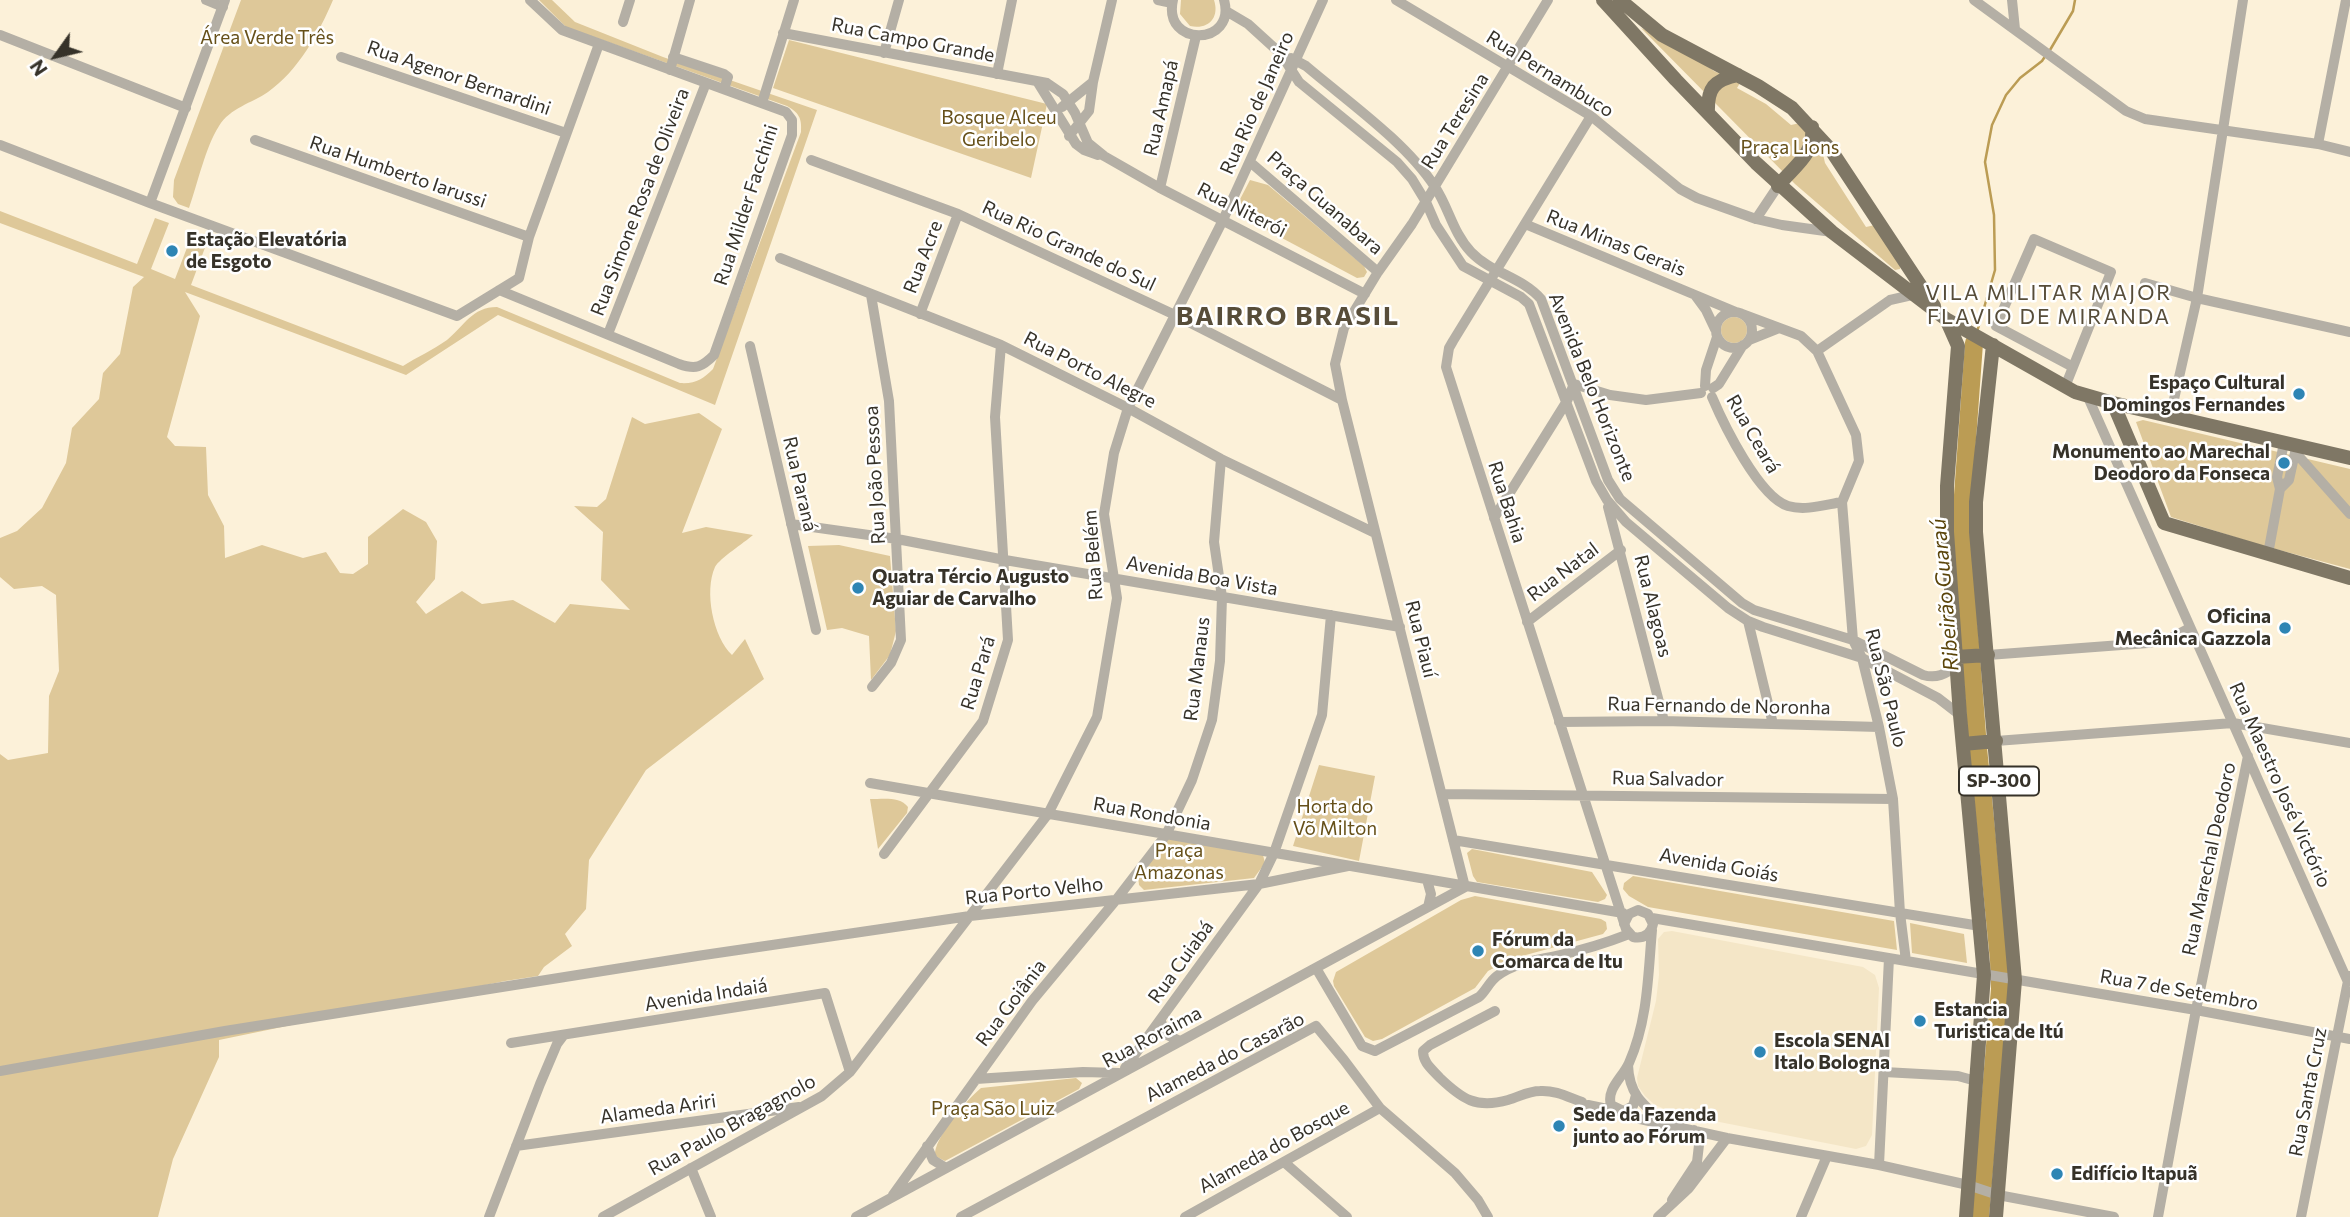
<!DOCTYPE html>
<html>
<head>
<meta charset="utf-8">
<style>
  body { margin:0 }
  #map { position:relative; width:2350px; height:1217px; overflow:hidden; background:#fcf1d9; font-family:Commissioner,sans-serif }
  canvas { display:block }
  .north { position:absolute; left:21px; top:21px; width:70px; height:70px; -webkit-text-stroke:5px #fff; paint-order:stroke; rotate:236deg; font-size:19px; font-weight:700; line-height:28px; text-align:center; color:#363229 }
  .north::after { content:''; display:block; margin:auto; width:24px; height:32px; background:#363229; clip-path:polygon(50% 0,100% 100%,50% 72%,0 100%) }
</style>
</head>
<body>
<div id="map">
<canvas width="2350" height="1217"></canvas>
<div class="north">N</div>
</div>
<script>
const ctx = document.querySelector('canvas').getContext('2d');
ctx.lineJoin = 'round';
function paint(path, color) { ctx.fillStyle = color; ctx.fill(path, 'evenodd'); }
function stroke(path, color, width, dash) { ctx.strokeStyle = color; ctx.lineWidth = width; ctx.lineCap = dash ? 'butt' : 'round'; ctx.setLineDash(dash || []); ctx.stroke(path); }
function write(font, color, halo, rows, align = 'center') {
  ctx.font = font + ' Commissioner,sans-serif'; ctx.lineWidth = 5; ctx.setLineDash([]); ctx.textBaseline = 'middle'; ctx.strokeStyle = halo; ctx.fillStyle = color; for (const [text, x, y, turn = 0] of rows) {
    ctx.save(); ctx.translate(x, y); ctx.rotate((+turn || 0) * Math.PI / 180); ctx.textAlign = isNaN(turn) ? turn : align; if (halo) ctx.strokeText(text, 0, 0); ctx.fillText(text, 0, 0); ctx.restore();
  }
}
const built = new Path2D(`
  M1672,931l191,36 12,8 4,13 -7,147 -6,11 -10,3 -182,-36 -19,-8 -10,-9 -7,-10 -1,-8 19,-77 3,-26 -1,-36 6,-7z`);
const green = new Path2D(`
  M241,0h92c-14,33 -35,71 -65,92 -16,11 -38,16 -49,34 -14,22 -21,57 -30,82l-11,-4 -5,-7 1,-17z
  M539,0h13l23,22 88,35 154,53 -102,295 -217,-90 -92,60 -221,-83 15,24 -33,121 8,9 31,1 2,48 16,31 1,32 37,-13 41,13 23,-6 14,21 13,1 15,-10v-27l35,-28 23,13 11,19 -2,38 -19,23 10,12 36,-23 20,13 31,-4 42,23 15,-19 60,6 -29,-30 2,-48 -29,-26 23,1 9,-8 26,-82 13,7 54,-11 23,16 -40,104 24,-6 47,8c-9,8 -33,23 -38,32 -11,24 -2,70 17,88l13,-16 19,40 -118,91 -57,90 -3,49 -21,25 7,12 -28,21 -6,9 -33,5 -286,59v17l-46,102 -15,58h-158v-463l8,6 40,-7 1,-57 10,-25 -3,-76 -14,-9 -28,3 -14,-12v-39l17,-7 25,-23 24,-45 6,-35 27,-29 4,-26 17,-19 13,-67 11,-10 -144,-54v-12l137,53 18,-46 14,5 -18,46 24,10 18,-47 16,5 -18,48 212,81c14,-9 30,-16 44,-26 17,-14 25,-33 50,-33l183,76c16,1 23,-4 33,-14l88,-237c1,-14 -2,-19 -14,-26l-221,-79z
  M1181,0h33c6,18 -6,30 -24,26l-10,-12z
  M1641,28l35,16 38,27 26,12 -3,5 29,16 25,21 9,-2 22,27 3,13 41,64 9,-2 25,41v3l-5,1 -100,-86z
  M789,40l258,64 -16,74 -258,-90z
  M1250,180l18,5 96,81 3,6 -3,5 -7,1 -122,-65 1,-6z
  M1721 330a13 13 0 1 1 26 0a13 13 0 1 1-26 0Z
  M2143,420l207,49v100l-93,-25 -86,-27 -35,-95z
  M839,545l51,11 6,75 -6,24 -19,25 -2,-44 -27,-8 -15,2 -19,-84z
  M1319,765l56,11 -16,85 -66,-15z
  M870,799c13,0 30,-3 38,8l-1,6 -29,36z
  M1169,838l94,17 2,8 -11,15 -110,12 -5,-5 -1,-9z
  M1472,849l120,23 15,23 -2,4 -7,3 -121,-20 -4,-6 -6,-23z
  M1633,876l261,45 3,29 -249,-43 -19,-11 -6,-7 1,-6z
  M1475,896l126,23 5,3 1,7 -4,5 -92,25 -23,12 -13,17 -93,51 -9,2 -8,-4 -31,-51 -1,-5 3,-9 125,-72z
  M1910,923l54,11 3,29 -55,-10z
  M1076,1078l6,5 -3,6 -134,72 -10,-5c-2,-17 32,-57 46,-68z`);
const stream = new Path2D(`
  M2050,50l23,-39 2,-11
  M1977,332l18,-62 -1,-55 -9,-53 7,-37 14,-30 14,-17 22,-17 4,-6`);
const river = new Path2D(`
  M1974,343l-13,180 17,225 21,212 1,29 -20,228`);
const minor = new Path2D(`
  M206,0l17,7
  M1158,0l14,3
  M1173,0c-11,48 64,46 51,0
  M1396,0l195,116 89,73 17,9 59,21 26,6 50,7
  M1974,0l152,111 19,8 173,25 32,8
  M2012,0l3,29
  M1226,11l22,13 33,30 18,28 98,80 15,17 14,23 10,23 27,41 58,31 8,7 67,177 11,19 19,22 102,86 20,13 15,6 99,31 76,40 22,17
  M623,22l7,-22
  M783,33l264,50 16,11 12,19 13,30 16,13 56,32 205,106
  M0,35l186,73
  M884,53l15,-53
  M341,57l225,76
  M673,57l51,17 4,3 -4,12
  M1291,58l15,8c41,35 100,76 129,121 14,21 18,46 36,65 20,21 51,25 70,47l67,181 12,19 122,104 12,7 99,30 70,35c14,4 22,-1 34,-9
  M670,70l20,-70
  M997,74l15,-74
  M1037,81l39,63 8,6 14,5
  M762,103l32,-103
  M1062,107l31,-25
  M1591,116l-138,225 -4,7 -3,19 180,562 7,8c11,2 18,-3 20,-13l-5,-10 -10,-4 -9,4 -5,10
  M1069,136l20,-25 4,-29 19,-82
  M255,140l274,97
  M2318,144l28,-144
  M0,145l150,58 307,113 62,-38 10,-41 70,-193
  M811,160l147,54 217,101 167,85
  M1250,162l128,110
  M1160,188l36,-152
  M150,203l75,-203
  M1756,219l22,-33
  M1525,224l211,88
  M780,258l221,87 127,63 93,51 154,74
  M2145,283l52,15 153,34
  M499,290l180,74c17,6 23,3 35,-9l78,-220v-15l-6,-8 -224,-82 -32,-30
  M871,295l18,106 12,239 -10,23 -19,24
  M1695,295l11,15 9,19
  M1716 330a18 18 0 1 1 36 0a18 18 0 1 1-36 0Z
  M920,314l38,-100
  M1742,314l59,22 16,15 39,84 3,26 -17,41 11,138 9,18 17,69 14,72 7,114 6,48
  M608,334l98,-251
  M1749,340l30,-12
  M750,346l66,284
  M1817,351l73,-51 22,-5
  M1705,386l1,-16 11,-33
  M2065,387l46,-115 -77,-33 -38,87 77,41
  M1713,388l6,-4 24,-39
  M2087,395l261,587
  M1712,397c12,28 47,100 76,109 17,5 36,-1 54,-4
  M2170,417l27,-119 46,-298
  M2295,452l55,62
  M2280,489l9,-9 7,-32
  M1608,507l56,214
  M1494,518l73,-117 7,-17 36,11 36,5 55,-7
  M791,524l106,15 108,21 395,67
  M2268,554l12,-65 -3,-12 7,-34
  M1748,621l25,103
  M1527,622l94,-72
  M1988,655l160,-12 23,-5 19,-10
  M1559,722l105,-1 215,6
  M1996,741l237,-18 117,20
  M870,783l753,130
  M1442,794l451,5
  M1453,840l527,86
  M884,854l99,-133 25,-81 -13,-223 6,-72
  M1427,880l4,14 -3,13
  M1652,918l544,92 154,29
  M1652,930c-4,45 -4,90 -23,133 -6,14 -23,26 -18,42l29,14 87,19 152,27 89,20 30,10 116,22
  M1316,968l46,78 13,5 104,-54c7,-6 10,-15 18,-21 18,-14 42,-16 63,-21 23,-5 46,-12 69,-21
  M1495,1011l-65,34 -7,6c0,12 9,18 17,27 22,21 36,31 68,22 11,-3 20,-9 32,-9 15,-1 28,6 42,11
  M1161,1021l4,13 15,7
  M511,1043l314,-50 25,79
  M1628,1065c1,28 13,38 34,56
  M1125,1068l134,-184 15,-31 48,-138 9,-100
  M0,1071l225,-40 472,-75 273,-40 289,-32 89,-18
  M1884,1072l74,4 18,5
  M976,1079l107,-7 36,1
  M1588,1105l34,7 11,-6 3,-11
  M516,1146l283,-39
  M927,1146l6,14 13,8
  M1284,1162l63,55
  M1879,1165l10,-207
  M691,1168l20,49
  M893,1195l139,-194 84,-101 50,-65 26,-55 20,-60 8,-59 2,-64 -8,-55 7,-83
  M1672,1200l25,-38 2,-17 -5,-15
  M489,1217l51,-133 17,-40 6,-8
  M603,1217l219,-121 28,-24 198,-258 49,-97 20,-119 -13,-84 10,-61 14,-45 95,-188 100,-220
  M856,1217l609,-330 -123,-487 -7,-36 9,-36 34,-56 34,-48 136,-224
  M961,1217l355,-191 28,34 36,48 75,65 23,27 10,17
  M1185,1217l195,-109
  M1658,1217l31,-29 38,-50
  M1801,1217l26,-61
  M2158,1217l38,-207 52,-254
  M2301,1217l48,-241`);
const major = new Path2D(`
  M1603,0l73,80 80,83 76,69 114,87 129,73 38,11 237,55
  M1620,0l42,35 96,51 34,22 39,42 103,156
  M1708,113c-1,-25 6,-33 30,-38
  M1778,186c16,-20 37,-31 34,-59
  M1946,319l12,27 -11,140v46l13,183 24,260 -18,242
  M1993,345l-17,157v30l39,448 -19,237
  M2113,403l51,120 186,55
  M1956,657l32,-2
  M1963,744l33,-3`);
const markers = [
  [172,251,7,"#2e85b4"],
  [2299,394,7,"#2e85b4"],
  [2284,463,7,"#2e85b4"],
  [858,588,7,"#2e85b4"],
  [2285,628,7,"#2e85b4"],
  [1478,951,7,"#2e85b4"],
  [1920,1021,7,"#2e85b4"],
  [1760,1052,7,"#2e85b4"],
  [1559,1126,7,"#2e85b4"],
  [2057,1174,7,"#2e85b4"]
];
const shields = [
  [1999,781,80]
];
const shieldNames = [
  ["SP-300",1999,781]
];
const parkNames = [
  ["Área Verde Três",267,38],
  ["Bosque Alceu",999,118],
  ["Geribelo",999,140],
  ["Praça Lions",1790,148],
  ["Horta do",1335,807],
  ["Võ Milton",1335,829],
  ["Praça",1179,851],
  ["Amazonas",1179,873],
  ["Praça São Luiz",993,1109]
];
const streetNames = [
  ["Rua Campo Grande",913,40,11],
  ["Rua Pernambuco",1550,74,32],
  ["Rua Agenor Bernardini",459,78,19],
  ["Rua Rio de Janeiro",1257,103,-66],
  ["Rua Amapá",1161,108,-77],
  ["Rua Teresina",1455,121,-58],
  ["Rua Humberto Iarussi",398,172,19],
  ["Rua Simone Rosa de Oliveira",640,202,-69],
  ["Praça Guanabara",1325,203,41],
  ["Rua Milder Facchini",746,205,-72],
  ["Rua Niterói",1242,210,27],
  ["Rua Minas Gerais",1616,243,22],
  ["Rua Rio Grande do Sul",1069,246,25],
  ["Rua Acre",923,257,-69],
  ["Rua Porto Alegre",1090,370,27],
  ["Avenida Belo Horizonte",1592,387,68],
  ["Rua Ceará",1753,434,60],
  ["Rua João Pessoa",875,475,-93],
  ["Rua Paraná",800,484,77],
  ["Rua Bahia",1507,502,72],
  ["Rua Belém",1093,555,-94],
  ["Rua Natal",1563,572,-37],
  ["Avenida Boa Vista",1202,576,10],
  ["Rua Alagoas",1653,606,76],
  ["Rua Piauí",1421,639,76],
  ["Rua Manaus",1197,669,-83],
  ["Rua Pará",978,673,-73],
  ["Rua São Paulo",1886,688,76],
  ["Rua Fernando de Noronha",1719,706,1],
  ["Rua Salvador",1668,779,1],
  ["Rua Maestro José Victório",2280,785,66],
  ["Rua Rondonia",1152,814,10],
  ["Rua Marechal Deodoro",2209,859,-78],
  ["Avenida Goiás",1719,865,10],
  ["Rua Porto Velho",1034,891,-6],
  ["Rua Cuiabá",1181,962,-54],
  ["Rua 7 de Setembro",2179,990,10],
  ["Avenida Indaiá",706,995,-9],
  ["Rua Goiânia",1011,1003,-53],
  ["Rua Roraima",1152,1037,-28],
  ["Alameda do Casarão",1225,1057,-27],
  ["Rua Santa Cruz",2308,1092,-79],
  ["Alameda Ariri",658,1109,-8],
  ["Rua Paulo Bragagnolo",732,1125,-29],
  ["Alameda do Bosque",1274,1147,-29]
];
const poiNames = [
  ["Estação Elevatória",186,240],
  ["de Esgoto",186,262],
  ["Espaço Cultural",2285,383,"right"],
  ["Domingos Fernandes",2285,405,"right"],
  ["Monumento ao Marechal",2270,452,"right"],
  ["Deodoro da Fonseca",2270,474,"right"],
  ["Quatra Tércio Augusto",872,577],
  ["Aguiar de Carvalho",872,599],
  ["Oficina",2271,617,"right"],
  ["Mecânica Gazzola",2271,639,"right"],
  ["Fórum da",1492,940],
  ["Comarca de Itu",1492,962],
  ["Estancia",1934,1010],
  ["Turistica de Itú",1934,1032],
  ["Escola SENAI",1774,1041],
  ["Italo Bologna",1774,1063],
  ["Sede da Fazenda",1573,1115],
  ["junto ao Fórum",1573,1137],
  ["Edifício Itapuã",2071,1174]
];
const neighbourhoodNames = [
  ["VILA MILITAR MAJOR",2049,293],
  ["FLAVIO DE MIRANDA",2049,317]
];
const waterNames = [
  ["Ribeirão Guaraú",1945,595,-95]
];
const districtNames = [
  ["BAIRRO BRASIL",1288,316]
];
paint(built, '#f4e6c7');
paint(green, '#dec899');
stroke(stream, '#bb9c54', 2.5);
stroke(river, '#bb9c54', 18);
stroke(minor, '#b4afa5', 10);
stroke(major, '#7f7765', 14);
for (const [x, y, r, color] of markers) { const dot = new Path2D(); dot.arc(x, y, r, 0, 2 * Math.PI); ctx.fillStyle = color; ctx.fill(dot); stroke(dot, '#fff', 2.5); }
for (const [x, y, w] of shields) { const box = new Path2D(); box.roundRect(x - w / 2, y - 14.5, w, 29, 5); ctx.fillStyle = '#fff'; ctx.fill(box); stroke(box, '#363229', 2); }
write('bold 18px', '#363229', null, shieldNames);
write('19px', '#665019', '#fff', parkNames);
write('19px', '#363229', '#fff', streetNames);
write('bold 19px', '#363229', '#fff', poiNames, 'left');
ctx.letterSpacing = '2px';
write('21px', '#574d39', '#fff', neighbourhoodNames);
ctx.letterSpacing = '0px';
write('italic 21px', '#5a4409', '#fff', waterNames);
ctx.letterSpacing = '2px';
write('bold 26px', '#574d39', '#fff', districtNames);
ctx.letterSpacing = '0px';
</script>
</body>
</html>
